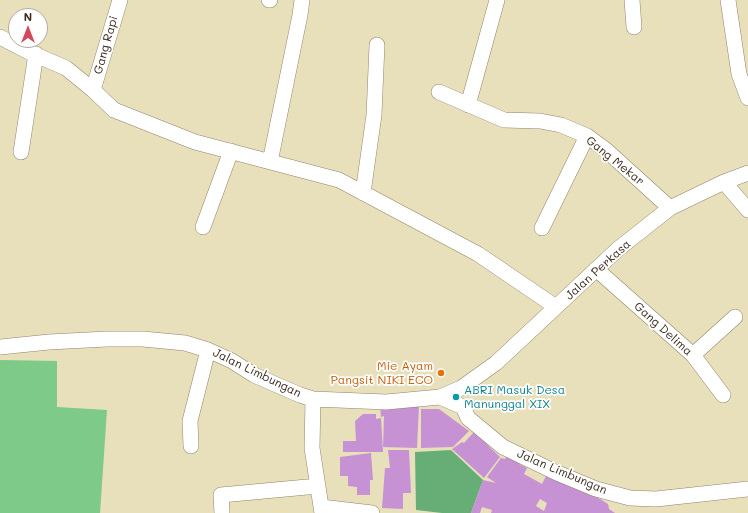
<!DOCTYPE html>
<html>
<head>
<meta charset="utf-8">
<style>
  body { margin:0 }
  #map { position:relative; width:748px; height:513px; overflow:hidden; background:#e8dfbb; font-family:Mali,sans-serif }
  canvas { display:block }
  .north { position:absolute; left:8px; top:8px; width:40px; height:40px; box-sizing:border-box; background:#fff; border:1px solid #b1aaa5; border-radius:50%; rotate:0deg; font-size:11px; font-weight:700; line-height:16px; text-align:center; color:#3b2a1e }
  .north::after { content:''; display:block; margin:auto; width:14px; height:18px; background:#d1495b; clip-path:polygon(50% 0,100% 100%,50% 72%,0 100%) }
</style>
</head>
<body>
<div id="map">
<canvas width="748" height="513"></canvas>
<div class="north">N</div>
</div>
<script>
const ctx = document.querySelector('canvas').getContext('2d');
ctx.lineJoin = 'round';
function paint(path, color) { ctx.fillStyle = color; ctx.fill(path, 'evenodd'); }
function stroke(path, color, width, dash) { ctx.strokeStyle = color; ctx.lineWidth = width; ctx.lineCap = dash ? 'butt' : 'round'; ctx.setLineDash(dash || []); ctx.stroke(path); }
function write(font, color, halo, rows, align = 'center') {
  ctx.font = font + ' Mali,sans-serif'; ctx.lineWidth = 3.5; ctx.setLineDash([]); ctx.textBaseline = 'middle'; ctx.strokeStyle = halo; ctx.fillStyle = color; for (const [text, x, y, turn = 0] of rows) {
    ctx.save(); ctx.translate(x, y); ctx.rotate((+turn || 0) * Math.PI / 180); ctx.textAlign = isNaN(turn) ? turn : align; if (halo) ctx.strokeText(text, 0, 0); ctx.fillText(text, 0, 0); ctx.restore();
  }
}
const green = new Path2D(`
  M0,360l57,1v46l50,3 -7,103h-100z`);
const forest = new Path2D(`
  M451,450l32,30 -12,33h-29l-26,-3 -1,-58z`);
const building = new Path2D(`
  M380,405h39l-2,43 -34,-1 1,-31 -3,1z
  M421,409h18l30,22 -16,16 -32,1z
  M363,414h13v5l5,-1 2,34h-40v-11h13l-1,-20z
  M474,432l26,25 -16,21 -32,-29 10,-7 2,1z
  M388,450h21l2,43h-8v16l-21,-1 3,-40h5z
  M371,453l2,27h-3v15h-13v-8l-9,-1v-10h-8v-19z
  M507,456l13,5 -1,3 8,4 -3,6 18,10 5,-10 36,18 1,-3 24,15 1,5 6,4h-124l1,-3 -10,-3 -2,6h-9l12,-33 13,3 -9,-6 14,-19 4,1zM540,499l7,4 -3,8 -8,-5z`);
const minor = new Path2D(`
  M269,0h1
  M632,0l2,27
  M728,0l11,74 9,24
  M0,37l31,16 35,15 27,22 21,20 81,32 144,38 139,74 78,53
  M93,90l27,-90
  M439,92l65,28 36,1 21,4 26,11 19,14 64,58
  M468,105l29,-105
  M21,152l15,-98
  M270,162l30,-147 2,-15
  M724,182l24,28
  M363,193l11,-78 3,-70
  M203,227l28,-76
  M542,228l45,-92
  M596,269l97,86 30,40
  M0,347l49,-5 58,-3h36l42,4 23,7 24,11 22,14 46,20 13,4 73,3 54,-5 23,10 5,11 35,29 52,25 41,17 34,9 26,1 92,-10
  M693,355l42,-38
  M440,397l21,-9 35,-25 122,-114 52,-41 54,-26 24,-9
  M313,399l-1,49 10,65
  M191,446l-1,-25 18,-71
  M321,507l51,6
  M222,513l-1,-18 97,-9`);
const markers = [
  [441,373,4,"#e8710a"],
  [456,397,4,"#0f9aa8"]
];
const streetNames = [
  ["Gang Rapi",106,45,-74],
  ["Gang Mekar",615,161,39],
  ["Jalan Perkasa",598,270,-42],
  ["Gang Delima",663,329,42],
  ["Jalan Limbungan",257,373,26],
  ["Jalan Limbungan",562,472,23]
];
const foodNames = [
  ["Mie Ayam",433,366],
  ["Pangsit NIKI ECO",433,380]
];
const cultureNames = [
  ["ABRI Masuk Desa",464,390],
  ["Manunggal XIX",464,404]
];
paint(green, '#7dca89');
paint(forest, '#66ae75');
paint(building, '#c692d3');
stroke(minor, '#92846c', 16);
stroke(minor, '#fff', 15);
for (const [x, y, r, color] of markers) { const dot = new Path2D(); dot.arc(x, y, r, 0, 2 * Math.PI); ctx.fillStyle = color; ctx.fill(dot); stroke(dot, '#fff', 1.5); }
write('12px', '#3b2a1e', '#fff', streetNames);
write('12px', '#c56008', '#fff', foodNames, 'right');
write('12px', '#0d838f', '#fff', cultureNames, 'left');
</script>
</body>
</html>
